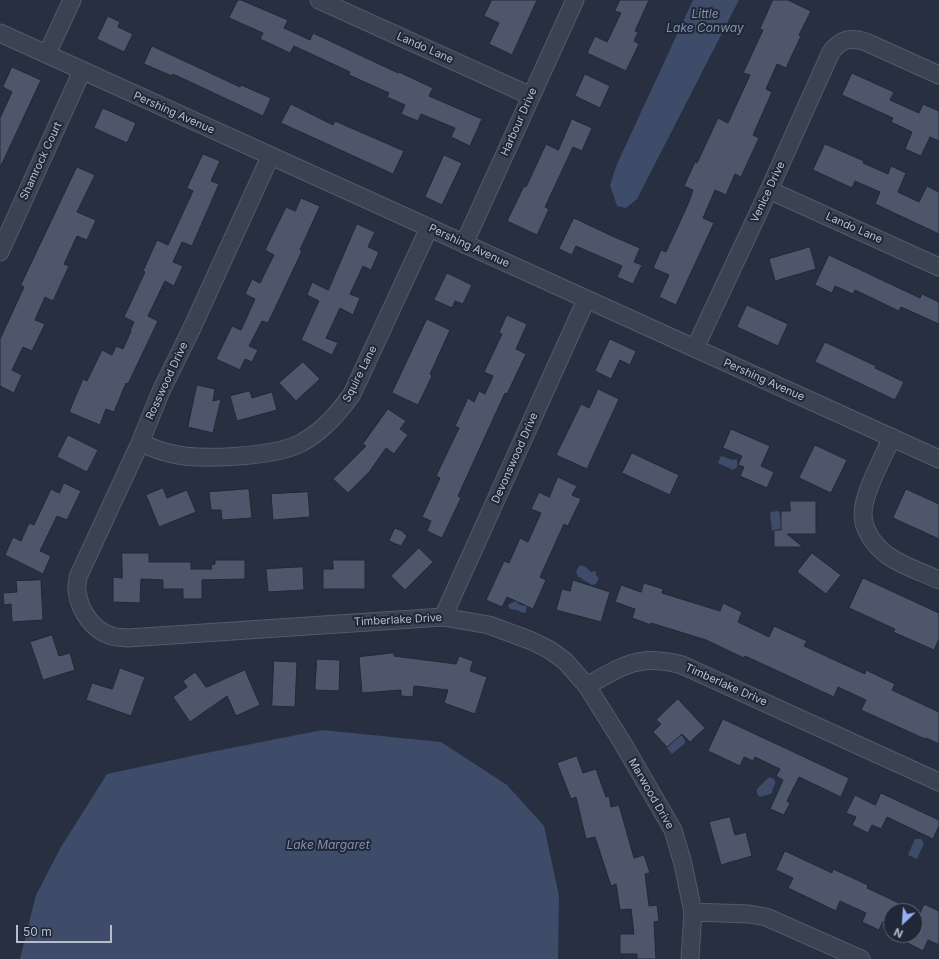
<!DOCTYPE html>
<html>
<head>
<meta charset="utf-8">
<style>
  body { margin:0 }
  #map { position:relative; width:939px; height:959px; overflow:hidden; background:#272f41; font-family:Inter,sans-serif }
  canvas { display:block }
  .north { position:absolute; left:883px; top:903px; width:40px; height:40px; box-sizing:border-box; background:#202736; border:1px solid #5d6372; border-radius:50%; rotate:205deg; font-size:11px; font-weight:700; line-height:16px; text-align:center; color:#b8bdcb }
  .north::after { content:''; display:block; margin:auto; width:14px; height:18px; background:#94aff4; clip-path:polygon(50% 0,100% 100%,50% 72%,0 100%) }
  .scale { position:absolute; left:16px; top:925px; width:96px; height:18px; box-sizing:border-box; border:2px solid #b8bdcb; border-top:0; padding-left:5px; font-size:12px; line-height:14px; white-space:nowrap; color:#b8bdcb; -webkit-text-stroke:3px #202736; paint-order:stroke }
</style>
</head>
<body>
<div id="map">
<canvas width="939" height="959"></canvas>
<div class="north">N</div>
<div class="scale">50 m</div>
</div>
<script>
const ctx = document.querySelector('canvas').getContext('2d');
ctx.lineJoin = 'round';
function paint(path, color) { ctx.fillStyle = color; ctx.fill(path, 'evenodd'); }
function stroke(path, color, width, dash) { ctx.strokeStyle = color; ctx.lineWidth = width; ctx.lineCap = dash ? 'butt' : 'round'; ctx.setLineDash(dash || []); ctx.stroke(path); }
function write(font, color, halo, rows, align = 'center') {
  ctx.font = font + ' Inter,sans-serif'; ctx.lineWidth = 4; ctx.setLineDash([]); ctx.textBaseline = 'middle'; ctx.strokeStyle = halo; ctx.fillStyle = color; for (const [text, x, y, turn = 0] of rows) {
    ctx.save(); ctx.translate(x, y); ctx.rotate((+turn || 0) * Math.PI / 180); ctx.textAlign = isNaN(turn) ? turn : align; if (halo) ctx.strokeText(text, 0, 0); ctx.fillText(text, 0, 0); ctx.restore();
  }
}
const water = new Path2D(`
  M693,0h46l-102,199 -11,9 -9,-2 -7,-21 7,-21z
  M721,456l12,4 2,-1 2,1v7l-4,3 -15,-7z
  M779,511l4,18 -11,2 -2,-18 1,-1z
  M580,565l6,2 5,5 4,-1 1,1v3l3,3 -3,6 -4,1c-4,-3 -8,-4 -12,-8h-2l-2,-6z
  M516,601l4,4 7,1 -1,6 -3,1 -6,-3 -7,-1 -2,-3 1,-2z
  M322,730l119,12 66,43 37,41 15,70 -1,63h-538l16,-64 25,-48 46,-73 94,-20z
  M679,736h3l3,4v3l-13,11 -6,-7z
  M770,777c7,3 6,6 3,11 -1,3 0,5 -3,6 -2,1 -7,2 -10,3l-3,-3v-5l10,-10z
  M915,839h6l3,4 -7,16 -9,-4z`);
const building = new Path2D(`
  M238,0h3l47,20 -4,8 26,12 3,-7 85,40 1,-1 34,16 -4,8 53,23 -12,27 -19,-9 4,-9 -34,-14 -3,7 -17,-7 4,-9 -18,-8 2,-4 -40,-18 1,-3 -56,-26 -4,7 -30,-14 3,-6 -34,-15z
  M492,0h45l-25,55 -23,-11 10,-21 -15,-7z
  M620,0h29l-14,31 3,1 -4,9 5,3 -13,27 -39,-18 8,-17 12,6 14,-29 -6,-2z
  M773,0h15l23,11 -12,24 2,1 -15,32 -9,-4 -11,25 6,3 -19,43 6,3 -18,39 -6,-3 -9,21 -11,-5 -12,28 11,5 -38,82 -17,-8 10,-22 -16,-7 8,-18 5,2 23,-50 4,-12 -9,-4 11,-24 2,1 21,-45 10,5 22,-48 -7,-2 20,-43 -3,-1z
  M108,16l12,6 -2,5 15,7 -9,18 -27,-13z
  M152,46l88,41 1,-2 30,13 -8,18 -90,-42 -1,2 -28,-12z
  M12,67l29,13 -41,88v-50l12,-26 -9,-5z
  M852,73l42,19 -4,8 29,13 4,-9 16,7v30l-9,-4 -9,19 -16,-7 7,-17 -21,-10 2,-4 -51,-23z
  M585,74l25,12 -10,22 -25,-12z
  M291,104l42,21 2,-4 69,30 -11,23 -112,-51z
  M103,108l33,15 -9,20 -33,-15z
  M572,119l20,9 -10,23 -9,-4 -28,60 4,2 -12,26 -30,-14 17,-35 2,1 20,-43 12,6z
  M825,144l39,17 -1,2 25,11 3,-8 15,7 -8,19 21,10 8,-16 12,6v42l-64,-30 5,-12 -25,-11 -3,7 -39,-18z
  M203,154l17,7 -9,20 8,3 -27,62 -10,-4 -9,20 10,4 -9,20 -9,-5 -17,35 10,5 -30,63 -2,-1 -12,29 -8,-3 -6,16 -31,-13 14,-33 4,2 15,-31 10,5 4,-9 7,3 8,-18h-1l4,-9 -10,-5 21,-45 -2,-1 14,-31 11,5 25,-54 -6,-3z
  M444,155l18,8 -20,42 -17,-8z
  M77,167l18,8 -18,37 19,8 -9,20 -10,-4 -13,28 5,2 -16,35 -8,-4 -10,23 10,4 -13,27 -9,-4 -11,23 10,5 -8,18 -14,-7v-47l24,-52 -3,-2z
  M301,198l19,8 -20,44 2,1 -34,72 -6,-2 -13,25 9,4 -6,12 -7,-3 -5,11 -24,-11 16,-33 9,4 14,-31 -10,-5 7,-15 8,4 14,-28 -9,-5 21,-43 9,4z
  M574,218l38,18 28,12 -6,14 8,3 -9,19 -16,-7 5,-11 -46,-20 -4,9 -13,-6z
  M357,224l18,8 -7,15 11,5 -8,18 -8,-4 -13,28 10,4 -7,17 -13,-7 -14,30 12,5 -6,12 -31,-15 18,-39 -12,-6 5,-13 16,8z
  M810,247l6,22 -41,12 -6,-22z
  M829,255l91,43 2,-4 17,8v22l-38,-17 -2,4 -44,-21 -2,4 -18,-8 -3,7 -17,-8z
  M447,273l25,12 -9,19 -8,-3 -3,7 -18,-8z
  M747,305l41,19 -10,22 -41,-19z
  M507,315l20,9 -11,25 10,5 -19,40 -2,-1 -47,103 3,2 -19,40 -15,-7 4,-10 -9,-4 18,-39 -4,-2 23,-48 -4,-2 13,-28 6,4 5,-11 6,3 8,-18 -9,-4 18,-38 -3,-1z
  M427,319l23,11 -20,44 2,2 -14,29 -26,-12z
  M610,339l26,12 -6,14 -10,-5 -9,19 -16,-8z
  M825,342l51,24 -1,2 29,14 -9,18 -80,-38z
  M303,362l17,17 -24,22 -17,-18z
  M197,385l18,4 -2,12 8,-2 -8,34 -25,-6z
  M598,389l21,10 -32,70 -31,-14 25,-51 8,4z
  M250,391l2,7 20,-6 5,18 -40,11 -7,-25z
  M388,409l18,12 -6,8 8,6 -14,19 -8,-6 -16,23 -22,22 -15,-14 33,-33 -3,-2z
  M731,429l39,17 -9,20 13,6 -7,16 -27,-12 4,-9 -6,-2 4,-9 -19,-8z
  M68,435l30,15 -11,22 -30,-15z
  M815,445l32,15 -16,33 -32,-15z
  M632,453l47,22 -9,20 -48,-22z
  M558,477l19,9 -5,9 9,4 -13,27 -4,-2 -24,53 6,3 -13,29 -26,-12 -5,10 -16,-7 18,-39 5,2 11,-25 8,4 13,-29 -10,-4 8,-17 10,5z
  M64,483l17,8 -14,29 -10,-4 -17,35 11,5 -8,18 -38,-19 8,-18 8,4 8,-18 5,2 17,-36 8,4z
  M163,488l4,10 20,-8 9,22 -37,15 -13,-32z
  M249,489l3,29 -30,2 -1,-10h-10l-2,-18z
  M906,489l33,15v35l-46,-21z
  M308,492l2,25 -37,3 -2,-26z
  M790,501h26v33h-29l16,13h-29v-17h7v-19h9z
  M395,528l7,3 5,5 -6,10 -12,-5z
  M419,548l14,14 -28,28 -14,-14z
  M122,553h27v9h42v7h21l-1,-4 4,-1v-4h30v19l-43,1v19h-19v-10h-20v-9l-22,-1 -1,24 -27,-1v-25l9,1z
  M812,553l29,22 -15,19 -29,-22z
  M333,560h32v29h-42v-20h10z
  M303,567l1,23 -36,2 -2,-23z
  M863,578l76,35v26l-5,11 -41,-18 2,-3 -46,-21z
  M41,580l2,40 -31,2 -1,-18 -7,1 -1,-12 14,-1 -1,-11z
  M573,580l37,12 -9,30 -45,-12 6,-21 8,2z
  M644,583l19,6 -1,4 58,18 3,-8 19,9 -4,10 31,15 5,-11 33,15 -3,5 61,28 1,-4 29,14 -3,6 47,22v32l-13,-6 -1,1 -64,-29 5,-10 -28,-13 -4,10 -89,-41 -1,2 -38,-18 -55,-17v2l-19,-7 3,-9 -20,-7 6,-17 20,7z
  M52,635l7,21 11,-3 5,17 -32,10 -13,-38z
  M394,653v3l62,8 3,-8 14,5 -3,10 17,6 -12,37 -31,-11 4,-13 -34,-4 -1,11 -12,-1v-6l-39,3 -3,-36z
  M317,659l23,1 -1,31 -24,-1z
  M274,661l23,1 -2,45 -23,-1z
  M120,668l25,9 -14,39 -45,-16 6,-17 20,6z
  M245,670l15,35 -24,11 -9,-20 -37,26 -17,-25 14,-10 -4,-6 12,-9 11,15z
  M678,699l27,29 -15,14 -8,-8 -15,13 -14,-15 8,-8 -5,-4z
  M723,719l126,59 -8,19 -42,-20 -12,24 3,2 -6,12 -14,-6 13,-29 -7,-4 4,-7 -25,-12 -2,4 -9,-4 -4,9 -32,-15z
  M577,756l6,17 13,-4 10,28 3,-1 2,11 8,-2 15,53 10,-3 6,18 -5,1 4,32 8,-1 2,16 -5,1 2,37h-19v-5h-17v-20h14l-3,-25 -11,1 -4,-26 -5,2 -16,-49 -9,2 -10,-42 -5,2 -14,-36z
  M881,793l58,27v6l-6,13 -46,-22 -6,12 -9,-4 -4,8 -16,-8 4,-8 -10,-4 9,-18 20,10z
  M730,817l5,18 11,-3 6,24 -31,9 -12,-43z
  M785,851l47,22 1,-4 35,16 -1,3 53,25 4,-9 15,7v34l-11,-5 -5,11 -17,-9 3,-7h6v-24h-24v14l-8,-4 -4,9 -17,-8 4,-9 -26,-12 -4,10 -48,-23 5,-10 -17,-8z`);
const minor = new Path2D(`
  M319,0l212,96
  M0,33l939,426
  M47,54l25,-54
  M270,157l-79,173 -30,61 -21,52 -62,134c0,5 -2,11 -1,15 3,19 16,39 35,44 5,2 11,1 16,2l315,-21 46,8 43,16 18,9 15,11 22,25 35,56 51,88 10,34 10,48 -3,47
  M769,190l170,77
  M464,244l111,-244
  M0,252l82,-181
  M695,348l74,-158 62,-138c10,-13 19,-15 35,-10l73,33
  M892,437c-9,21 -29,56 -29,77 0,16 11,31 24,41 15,11 35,17 52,25
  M140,443c9,3 19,8 29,10 28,8 103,4 130,-9 22,-11 39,-30 53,-50l77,-166
  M443,617l143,-317
  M587,686c24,-14 44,-28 73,-25 7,0 14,2 22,4l257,117
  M693,912l56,2 17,3 95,42`);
const streetNames = [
  ["Lando Lane",425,48,24],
  ["Pershing Avenue",174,113,24],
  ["Harbour Drive",519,122,-66],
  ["Shamrock Court",41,161,-65],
  ["Venice Drive",768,192,-65],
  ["Lando Lane",854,228,24],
  ["Pershing Avenue",469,246,25],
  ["Squire Lane",360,374,-63],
  ["Pershing Avenue",764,380,24],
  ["Rosswood Drive",167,381,-65],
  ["Devonswood Drive",515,458,-66],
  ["Timberlake Drive",398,620,-3],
  ["Timberlake Drive",726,685,24],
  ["Marwood Drive",651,794,60]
];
const waterNames = [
  ["Little",705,14],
  ["Lake Conway",705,28],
  ["Lake Margaret",328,845]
];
paint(water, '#3e4b69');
paint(building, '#4d566a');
stroke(building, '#222938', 1);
stroke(minor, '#535a68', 19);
stroke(minor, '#3b4251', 17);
write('11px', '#b8bdcb', '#202736', streetNames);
write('italic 12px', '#8190b1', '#202736', waterNames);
</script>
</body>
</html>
